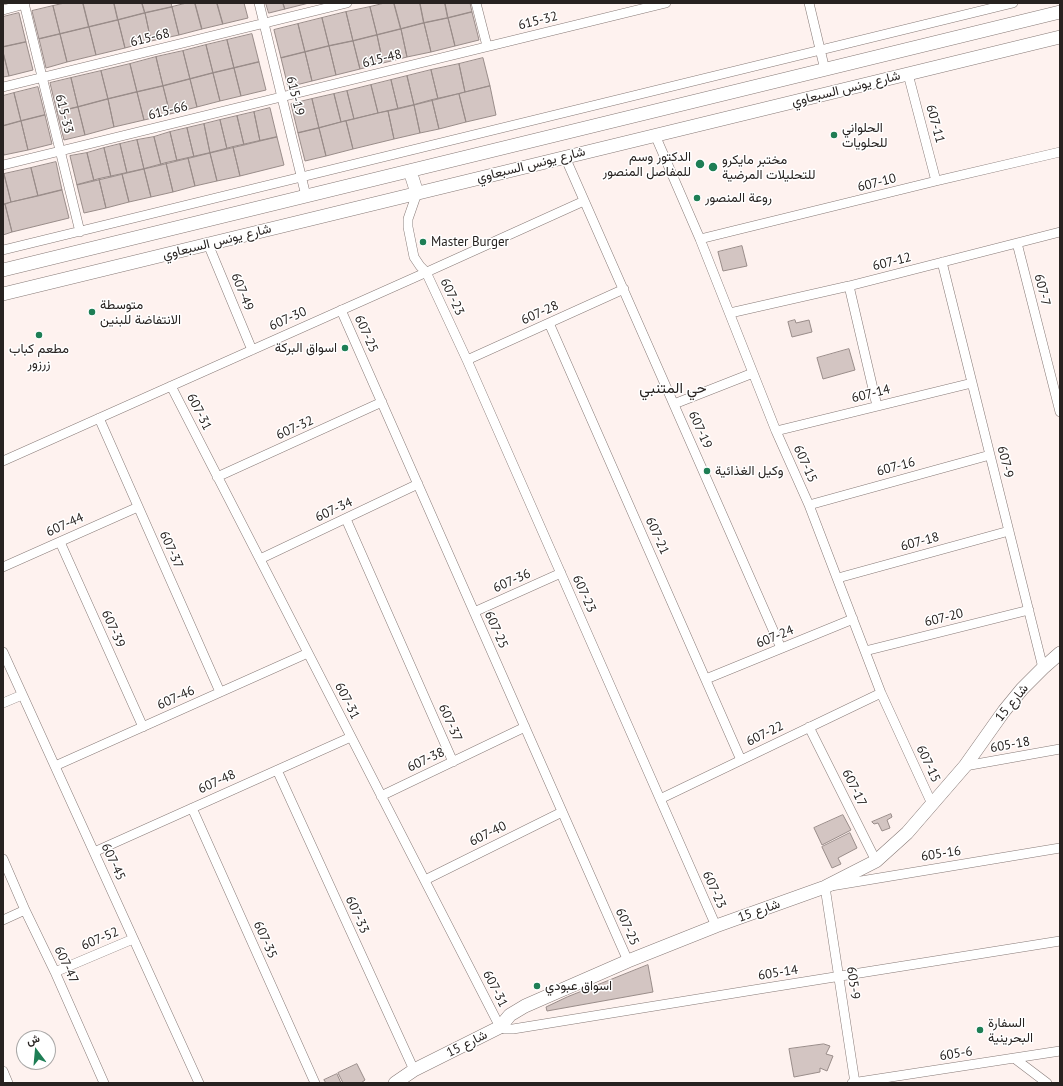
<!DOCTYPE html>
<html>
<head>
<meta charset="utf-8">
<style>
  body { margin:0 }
  #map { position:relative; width:1063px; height:1086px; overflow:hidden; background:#fef2ef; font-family:"PT Sans",Vazirmatn,sans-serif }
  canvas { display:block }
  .frame { position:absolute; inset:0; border:4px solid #272220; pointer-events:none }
  .north { position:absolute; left:16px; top:1030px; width:40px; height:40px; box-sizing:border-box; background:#fff; border:1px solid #a9a7a6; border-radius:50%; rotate:344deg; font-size:11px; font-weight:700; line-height:16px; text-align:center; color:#272220 }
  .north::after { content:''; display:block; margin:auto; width:14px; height:18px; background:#1e7e55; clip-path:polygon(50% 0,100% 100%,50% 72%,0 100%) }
</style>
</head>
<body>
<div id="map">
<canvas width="1063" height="1086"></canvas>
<div class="frame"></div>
<div class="north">ش</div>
</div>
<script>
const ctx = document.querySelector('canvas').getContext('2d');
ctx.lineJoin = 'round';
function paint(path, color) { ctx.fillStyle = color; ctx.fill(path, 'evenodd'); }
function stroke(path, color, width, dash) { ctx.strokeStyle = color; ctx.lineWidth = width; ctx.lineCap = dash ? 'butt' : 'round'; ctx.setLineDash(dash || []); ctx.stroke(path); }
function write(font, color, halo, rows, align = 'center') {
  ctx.font = font + ' "PT Sans",Vazirmatn,sans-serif'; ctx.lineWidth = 3; ctx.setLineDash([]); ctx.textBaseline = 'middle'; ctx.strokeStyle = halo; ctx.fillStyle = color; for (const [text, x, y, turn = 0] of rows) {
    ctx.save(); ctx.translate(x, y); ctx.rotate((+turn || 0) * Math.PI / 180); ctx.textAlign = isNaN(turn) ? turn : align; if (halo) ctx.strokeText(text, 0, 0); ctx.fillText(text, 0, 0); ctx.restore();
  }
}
const building = new Path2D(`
  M65,3h18l6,24 -29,7 -7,-28z
  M83,3h31l4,17 -29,7z
  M114,3h28l3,10 -27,7z
  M142,3h29l1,4 -27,6z
  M187,3h8l7,26 -23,6 -7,-28z
  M195,3h22l6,21 -21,5z
  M217,3h27l4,15 -25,6z
  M266,3h17l2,6 -16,4z
  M283,3h26l-24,6z
  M385,3h9l7,26 -24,6 -7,-28z
  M394,3h26l4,20 -23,6z
  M420,3h25l3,15 -24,5z
  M445,3h25l2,9 -24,6z
  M53,6l7,28 -21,5 -7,-28z
  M172,7l7,28 -28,6 -6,-28z
  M370,7l7,28 -24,6 -7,-29z
  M346,12l7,29 -24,5 -7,-28z
  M472,12l7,28 -24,6 -7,-28z
  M19,13l7,29 -23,5v-30z
  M145,13l6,28 -26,7 -7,-28z
  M322,18l7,28 -24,6 -7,-28z
  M448,18l7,28 -24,6 -7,-29z
  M118,20l7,28 -29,7 -7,-28z
  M424,23l7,29 -24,5 -6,-28z
  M298,24l7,28 -24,6 -7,-28z
  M89,27l7,28 -29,7 -7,-28z
  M401,29l6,28 -24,6 -6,-28z
  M60,34l7,28 -21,6 -7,-29z
  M252,34l7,28 -25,6 -7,-28z
  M377,35l6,28 -23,6 -7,-28z
  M227,40l7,28 -21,5 -7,-28z
  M353,41l7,28 -24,6 -7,-29z
  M26,42l7,28 -24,6 -6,-24v-5z
  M206,45l7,28 -23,6 -7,-28z
  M329,46l7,29 -24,6 -7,-29z
  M183,51l7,28 -27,7 -7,-29z
  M3,52l6,24 -6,1z
  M305,52l7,29 -24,6 -7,-29z
  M156,57l7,29 -26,6 -7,-28z
  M483,58l7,28 -25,6 -6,-28z
  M259,62l7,28 -25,6 -7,-28z
  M130,64l7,28 -29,7 -7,-28z
  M459,64l6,28 -27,7 -7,-29z
  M234,68l7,28 -21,5 -7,-28z
  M431,70l7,29 -24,6 -7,-29z
  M101,71l7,28 -30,8 -7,-29z
  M213,73l7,28 -23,6 -7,-28z
  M407,76l7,29 -16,4 -7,-29z
  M71,78l7,29 -21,5 -7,-29z
  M190,79l7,28 -27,7 -7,-28z
  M391,80l7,29 -20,4 -7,-28z
  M371,85l7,28 -24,6 -7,-28z
  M163,86l7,28 -26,6 -7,-28z
  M490,86l6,29 -30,7 -7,-28z
  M38,87l7,28 -24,6 -7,-28z
  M347,91l7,28 -13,3 -7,-28z
  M137,92l7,28 -30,7 -6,-28z
  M14,93l7,28 -18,5v-30z
  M334,94l7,28 -22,6 -7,-29z
  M459,94l7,28 -27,7 -7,-29z
  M108,99l6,28 -29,8 -7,-28z
  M312,99l7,29 -21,5 -7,-29z
  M432,100l7,29 -19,4 -6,-28z
  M414,105l6,28 -26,6 -6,-28z
  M78,107l7,28 -21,5 -7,-28z
  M270,108l7,29 -17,4 -6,-29z
  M388,111l6,28 -41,10 -7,-28z
  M254,112l6,29 -16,4 -7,-29z
  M45,115l7,29 -24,6 -7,-29z
  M237,116l7,29 -17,4 -7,-29z
  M220,120l7,29 -17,4 -6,-29z
  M21,121l7,29 -24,5 -1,-4v-25z
  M346,121l7,28 -27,7 -7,-28z
  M204,124l6,29 -16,4 -7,-29z
  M187,128l7,29 -17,4 -7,-29z
  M319,128l7,28 -21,5 -7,-28z
  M170,132l7,29 -16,4 -7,-28z
  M154,137l7,28 -17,4 -7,-29z
  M277,137l7,28 -44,11 -7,-29z
  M137,140l7,29 -17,4 -7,-29z
  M120,144l7,29 -16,4 -7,-29z
  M233,147l7,29 -23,5 -7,-28z
  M104,148l7,29 -17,4 -7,-28z
  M87,153l7,28 -17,4 -7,-29z
  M210,153l7,28 -22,5 -7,-28z
  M188,158l7,28 -22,6 -7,-29z
  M56,162l6,28 -24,6 -7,-28z
  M166,163l7,29 -22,5 -7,-28z
  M31,168l7,28 -27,6 -7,-28z
  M144,169l7,28 -22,5 -7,-28z
  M3,174h1l7,28 -8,3z
  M122,174l7,28 -23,6 -7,-29z
  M99,179l7,29 -22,5 -7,-28z
  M62,190l7,28 -57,14 -7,-28z
  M5,204l7,28 -9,3v-30z
  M742,246l5,20 -24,5 -5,-19z
  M795,320l1,3 13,-3 3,12 -20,5 -4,-15z
  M849,349l6,21 -32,9 -6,-21z
  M891,814l1,3 -5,3 3,8 -8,3 -4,-8 -4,1 -2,-2z
  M843,815l8,15 -29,15 -8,-17z
  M850,833l7,15 -19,10 3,6 -9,4 -10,-21z
  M648,965l5,27 -106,19 -1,-4 21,-10z
  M824,1044l6,2 -4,8 7,2 -6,15 -7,-3v4l-26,5 -5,-28z
  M357,1064l8,16 -4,3h-18l-5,-10z
  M337,1074l4,9h-15l-2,-3z`);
const street = new Path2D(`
  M24,3l56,229
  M259,3l47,193
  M476,3l11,43
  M809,3l16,67
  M3,10l22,-6
  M908,74l28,107
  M3,87l344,-84
  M655,135l45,104 76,192 33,74 72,188 51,111
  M565,157l216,491
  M3,165l663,-162
  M417,193l-9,26v8l6,30 6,9 6,6 41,88 249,566
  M700,239l236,-58 124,-29
  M1017,243l43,169
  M208,244l44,106
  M3,250l1010,-247
  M942,262l101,406
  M849,286l28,120
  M341,310l287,651
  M730,313l119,-27 211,-54
  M549,323l192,437
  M467,360l157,-71
  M171,386l329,641 5,2h8c182,-30 365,-59 547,-88
  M674,404l79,-31
  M99,418l121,274
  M776,431l196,-48
  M3,461l415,-185 166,-75
  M217,477l165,-75
  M809,505l181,-50
  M346,519l107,243
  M60,542l83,185
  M260,559l158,-75
  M3,567l135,-60
  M838,578l171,-47
  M474,612l87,-39
  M865,651l164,-41
  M3,652l196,431
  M706,679l147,-60
  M3,703l19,-8
  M809,727l67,134
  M55,766l253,-113
  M965,766l95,-17
  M277,770l137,300
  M381,796l144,-69
  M660,799l221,-106
  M192,808l123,275
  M94,852l257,-115
  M3,859l22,51 30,62 49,111
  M425,880l137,-68
  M3,920l22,-10
  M55,972l78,-33
  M1014,1058l33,25
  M3,1071l5,12
  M852,1083l208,-32
  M855,1083l-30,-196 235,-39`);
const secondary = new Path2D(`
  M410,171l7,22
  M3,270l1057,-258
  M3,294l1057,-257
  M395,1083l19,-13 86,-43 10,-12 15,-9 103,-45 88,-35 109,-39 51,-26 31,-28 58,-67 39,-55 18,-22 21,-21 17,-15`);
const markers = [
  [834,135,4,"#1e7e55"],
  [700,164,5,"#1e7e55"],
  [713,167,5,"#1e7e55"],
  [697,198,4,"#1e7e55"],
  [423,242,4,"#1e7e55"],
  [92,312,4,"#1e7e55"],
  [39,335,4,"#1e7e55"],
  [345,348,4,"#1e7e55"],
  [707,471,4,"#1e7e55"],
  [537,986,4,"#1e7e55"],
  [980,1030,4,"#1e7e55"]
];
const streetNames = [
  ["615-32",538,21,-14],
  ["615-68",150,38,-14],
  ["615-48",382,59,-14],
  ["شارع يونس السبعاوي",846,89,-14],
  ["615-19",295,96,76],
  ["615-66",168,111,-14],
  ["615-33",64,114,76],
  ["607-11",935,124,75],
  ["شارع يونس السبعاوي",531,165,-14],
  ["607-10",877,183,-14],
  ["شارع يونس السبعاوي",217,242,-14],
  ["607-12",892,262,-14],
  ["607-7",1042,290,76],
  ["607-49",242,292,68],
  ["607-23",452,297,65],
  ["607-28",540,313,-24],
  ["607-30",288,319,-24],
  ["607-25",366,334,66],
  ["607-14",871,394,-14],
  ["607-31",199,412,63],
  ["607-32",295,428,-24],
  ["607-19",700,430,66],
  ["607-9",1005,462,76],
  ["607-15",805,464,66],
  ["607-16",896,467,-15],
  ["607-34",334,510,-25],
  ["607-44",65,525,-24],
  ["607-21",657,536,66],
  ["607-18",920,542,-15],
  ["607-37",171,550,66],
  ["607-36",512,581,-24],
  ["607-23",584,594,66],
  ["607-20",944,618,-14],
  ["607-39",113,629,66],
  ["607-25",496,630,66],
  ["607-24",775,637,-22],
  ["607-46",176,698,-24],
  ["607-31",347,701,63],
  ["شارع 15",1012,703,-51],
  ["607-37",450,723,66],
  ["607-22",765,734,-26],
  ["605-18",1010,745,-10],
  ["607-38",426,760,-25],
  ["607-15",928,764,65],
  ["607-48",217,782,-24],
  ["607-17",854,788,64],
  ["607-40",488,834,-26],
  ["605-16",941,854,-9],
  ["607-45",113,862,65],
  ["607-23",714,890,66],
  ["شارع 15",759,911,-20],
  ["607-33",357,915,66],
  ["607-25",627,927,66],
  ["607-52",100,939,-23],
  ["607-35",265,940,66],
  ["607-47",66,965,65],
  ["605-14",778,973,-9],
  ["605-9",853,983,82],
  ["607-31",495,989,63],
  ["شارع 15",467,1044,-27],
  ["605-6",956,1054,-9]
];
const poiNames = [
  ["الحلواني",842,128],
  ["للحلويات",842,143],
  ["الدكتور وسم",691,157,"right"],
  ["للمفاصل المنصور",691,172,"right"],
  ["مختبر مايكرو",722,160],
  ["للتحليلات المرضية",722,175],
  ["روعة المنصور",705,198],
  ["Master Burger",431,242],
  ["متوسطة",100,305],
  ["الانتفاضة للبنين",100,320],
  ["اسواق البركة",337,348,"right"],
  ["مطعم كباب",39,349,"center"],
  ["زرزور",39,364,"center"],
  ["وكيل الغذائية",715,471],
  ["اسواق عبودي",545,986],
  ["السفارة",988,1023],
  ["البحرينية",988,1038]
];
const quarterNames = [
  ["حي المتنبي",673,389]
];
paint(building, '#d3c5c2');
stroke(building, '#998c89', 1);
stroke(street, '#877a77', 10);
stroke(secondary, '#877a77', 14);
stroke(street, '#fff', 9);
stroke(secondary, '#fff', 13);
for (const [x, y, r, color] of markers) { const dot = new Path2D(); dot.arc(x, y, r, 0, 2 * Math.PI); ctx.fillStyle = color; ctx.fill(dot); stroke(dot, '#fff', 1.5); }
write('13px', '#272220', '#fff', streetNames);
write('13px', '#272220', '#fff', poiNames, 'left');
write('15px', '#272220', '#fff', quarterNames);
</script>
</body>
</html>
